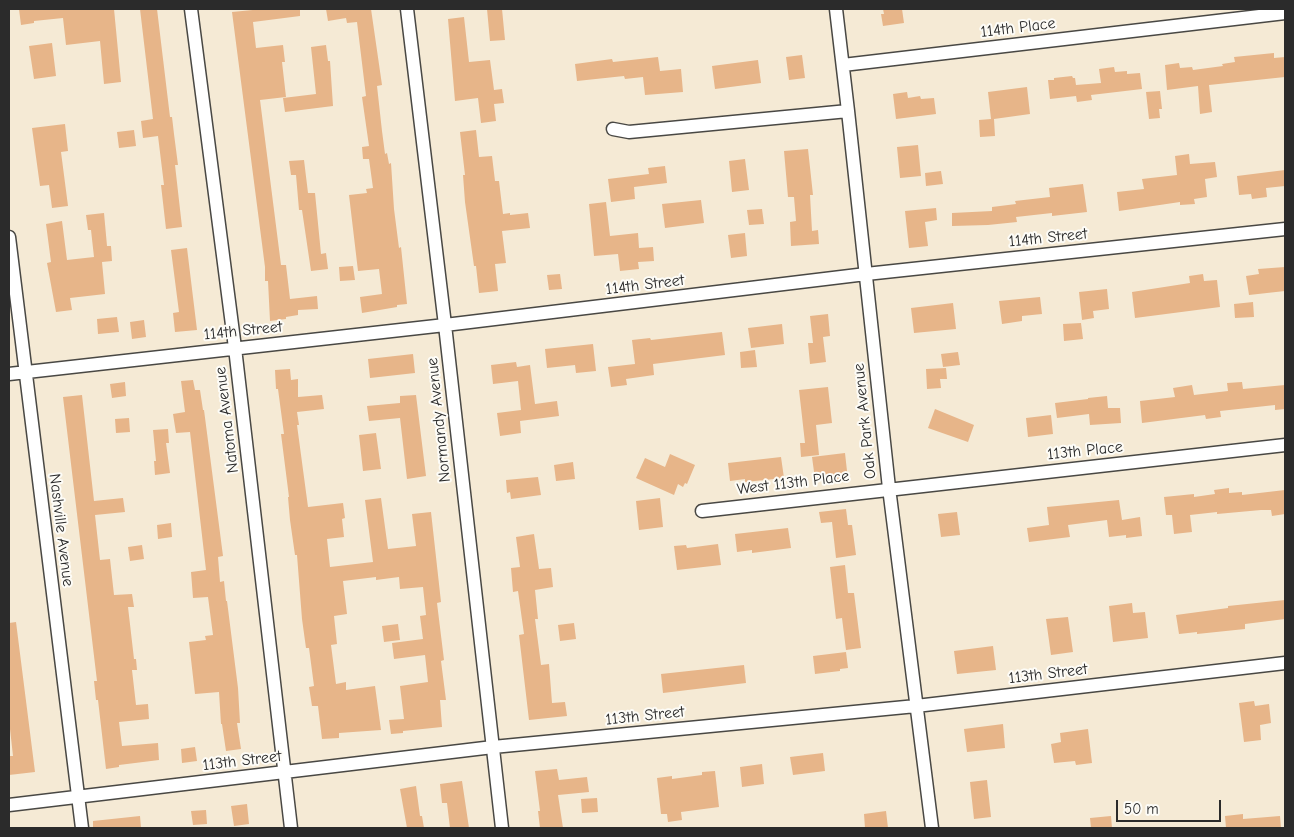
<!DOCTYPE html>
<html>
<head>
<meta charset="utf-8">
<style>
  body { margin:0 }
  #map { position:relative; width:1294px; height:837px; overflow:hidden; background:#f5ead5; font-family:"Comic Neue",sans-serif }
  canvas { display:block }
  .frame { position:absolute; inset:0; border:10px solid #2b2b2b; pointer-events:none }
  .scale { position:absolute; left:1116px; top:800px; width:105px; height:22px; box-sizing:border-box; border:2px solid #2b2b2b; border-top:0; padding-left:6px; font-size:15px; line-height:18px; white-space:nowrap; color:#2b2b2b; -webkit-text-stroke:4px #fdfcf7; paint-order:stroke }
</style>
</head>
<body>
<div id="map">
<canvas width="1294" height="837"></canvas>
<div class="frame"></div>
<div class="scale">50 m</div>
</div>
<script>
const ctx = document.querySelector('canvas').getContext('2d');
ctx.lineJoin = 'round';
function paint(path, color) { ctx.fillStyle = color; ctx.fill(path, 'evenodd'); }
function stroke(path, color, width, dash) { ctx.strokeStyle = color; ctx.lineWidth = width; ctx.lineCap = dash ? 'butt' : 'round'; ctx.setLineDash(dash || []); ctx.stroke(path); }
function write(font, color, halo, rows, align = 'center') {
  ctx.font = font + ' "Comic Neue",sans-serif'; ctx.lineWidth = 4; ctx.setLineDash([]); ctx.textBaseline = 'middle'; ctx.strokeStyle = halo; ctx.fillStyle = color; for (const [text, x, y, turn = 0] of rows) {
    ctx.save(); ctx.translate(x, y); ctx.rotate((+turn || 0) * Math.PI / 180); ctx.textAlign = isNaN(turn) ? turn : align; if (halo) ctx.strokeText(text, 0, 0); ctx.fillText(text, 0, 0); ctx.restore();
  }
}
const building = new Path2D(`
  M19,9h95l7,73 -17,2 -4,-43 -34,4 -3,-27 -29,3v2l-13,2z
  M140,9h17l13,108h2l2,17 4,31h-3l7,62 -16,2 -5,-44h3l-6,-49 -15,2 -2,-17 12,-2z
  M263,9h37v7l-47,6 3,26 27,-3 2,17h-3l4,35 -26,3 21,165h5l4,34 27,-3 1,13 -20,1v5l-12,2v2l-16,2 -2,-40h-3v-14l-33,-255z
  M326,9h45l11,76 -5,1 5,45 3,23 2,-1 2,11 2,-1 3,46 5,39 2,-1 6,57 -10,1v2l-35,6 -2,-16 22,-3 -3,-25 -21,2 -9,-76 18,-2 -1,-4 7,-1 -4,-29h-6l-1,-12 7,-1 -7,-49 4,-1 -9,-74 -10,1 -1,-5 -18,3z
  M487,9h15l3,31 -15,1z
  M883,9h19l2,14 -21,3 -2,-12h3z
  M464,17l5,45 21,-2 4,30 8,-1 2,14 -10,1 2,17 -15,2 -3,-25 -23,3 -7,-82z
  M52,43l4,33 -22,3 -5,-33z
  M326,45l2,16h2l3,45 -48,6 -2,-14 33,-4 -5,-47z
  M1274,53v5l11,-1v20l-76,8 3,27 -12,2 -2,-28 -31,4 -2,-25 14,-2 1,5 12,-1 1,3 30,-4 -1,-2 13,-2 -1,-5z
  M802,55l3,23 -16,2 -3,-23z
  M658,57l2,14 21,-2 2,23 -38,3 -2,-18 -18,2 -1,-3 -47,5 -2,-17 37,-5 1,3z
  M758,60l3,23 -46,6 -3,-23z
  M1114,67l1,5 12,-1v3l13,-1 2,16 -51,6 1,5 -15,2 -1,-6 -26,3 -2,-19h6v-2l18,-2 1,2h2l1,7 25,-2 -2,-14z
  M1027,87l3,27 -36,5 1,17 -15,1 -1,-17 12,-1 -3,-27z
  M1160,91l2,18h-3l1,9 -11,1 -3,-27z
  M907,92l1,6 12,-2 1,3 13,-1 2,16 -40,5 -3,-25z
  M65,124l3,27 -7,1 7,54 -16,2 -3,-23 -9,1 -8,-58z
  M134,130l2,16 -17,2 -2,-16z
  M476,130l3,27 13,-1 3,25h4l4,33 7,-1v2l18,-2 2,15 -28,3 4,32 -11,1 3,27 -19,2 -3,-27h-2l-9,-64 -2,-27h2l-5,-43z
  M918,145l3,31 -21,2 -3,-31z
  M808,149l5,46h-3l2,36 6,-1 1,14 -28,2 -1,-24 6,-1 -2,-24h-6l-4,-46z
  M1189,154l1,10 25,-2 2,15 -12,2 2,18 -13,2 1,5 -15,1v-3l-61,9 -2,-19 27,-3 -2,-10 35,-4 -2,-19z
  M745,159l4,31 -17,2 -3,-31z
  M304,160l4,33h7l6,61 5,-1 2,16 -17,2 -9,-61h-3l-3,-35h-5l-2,-14z
  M665,166l2,17 -33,4 1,12 -24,3 -3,-23 41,-5 -1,-6z
  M1285,170v16l-19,2 1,9 -15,2 -1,-5 -12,1 -2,-19z
  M941,171l2,13 -17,2 -1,-13z
  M1083,184l4,28 -35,4v-3l-36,4 1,5 -29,3 -36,1v-13l40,-2v-4l24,-3 -1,-3 35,-4 -1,-9z
  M701,200l3,23 -39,5 -3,-24z
  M606,202l4,34 28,-3 1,15 14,-1 1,14 -16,1 1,7 -19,2 -2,-17 -24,2 -5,-52z
  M936,208l1,12 -12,2 3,24 -19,2 -4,-37z
  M762,209l2,15 -15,1 -2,-15z
  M104,213l3,33h4l1,15 -10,1 3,32 -35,4 2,12 -16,2 -9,-49 4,-1 -5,-38 16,-3 5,39 27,-3 -3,-27h-3l-2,-15z
  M745,233l2,23 -16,2 -3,-23z
  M187,248l10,82 -22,2 -2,-19 6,-1 -8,-62z
  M353,266l2,14 -15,1 -1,-14z
  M1285,267v24l-36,4 -3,-19 13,-2 -1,-5z
  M560,274l2,15 -13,1 -2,-15z
  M1203,274l1,7 13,-1 3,27 -85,11 -3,-26 58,-9 -1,-7z
  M1107,289l2,20 -16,2 1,7 -12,2 -3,-28z
  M1040,297l2,17 -20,2v5l-20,3 -3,-23z
  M1253,302l1,15 -19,1 -1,-14z
  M953,303l3,26 -42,4 -3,-25z
  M828,314l2,22 -7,1 3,25 -16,2 -2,-21h5l-3,-27z
  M117,317l2,15 -21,2 -1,-15z
  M144,320l2,17 -14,2 -2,-17z
  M1081,323l2,16 -19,2 -1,-17z
  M782,324l2,20 -33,4 -3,-20z
  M722,332l3,23 -72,9 1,11 -28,4 1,6 -16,2 -3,-20 27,-3 -3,-24 18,-2 1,2z
  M593,344l3,27 -20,2 -1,-8 -28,3 -2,-19z
  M755,350l2,17 -16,1 -1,-16z
  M958,352l2,13 -17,2 -2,-13z
  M413,354l2,19 -45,5 -2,-19z
  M516,362l1,5 13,-2 5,39 22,-3 2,15 -39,5 1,12 -21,3 -3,-23 24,-3 -3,-29 -25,3 -2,-19z
  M946,368l1,11h-7l1,9 -14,1 -1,-20z
  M290,369l1,11 7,-1v18l24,-2 2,14 -27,3 2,13h-2l11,82 35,-4 2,15 -3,1 2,18 -17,2 3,28 43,-5 -8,-62 16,-2 7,51 28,-3 -4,-32 19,-2 10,90 -4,1 7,57 -3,1 5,39h-6l2,27 -39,4v2l-12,1 -2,-14 15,-1 -4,-33 28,-4 -3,-27 -31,4 -2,-16 31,-4 -3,-23 6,-1 -3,-28 -23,2 -1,-12 -23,3v-3l-33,4 4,33 -13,2 3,28 -6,1 5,39 10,-2v8l29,-4 6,44 -42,3v5l-17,1 -4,-33h-6l-3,-19 5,-1 -5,-38h-3l-4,-29 -5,-64h-2l-5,-35 -2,-23h1l-8,-63h3l-6,-45h-2l-1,-19z
  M193,380l2,10h5l3,20h1l19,146 -5,1 2,25 4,-1 2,20h1l11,87 2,35h-3l4,26 -15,2 -4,-27h-1l-2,-32 -24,2 -6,-52 17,-2 -1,-4 8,-1 -5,-38 -15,1 -2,-26 15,-2 -16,-138 -14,1 -3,-19 12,-2 -4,-31z
  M125,382l1,14 -14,2 -2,-14z
  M1242,382l1,7 42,-4v24l-10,1v-5l-55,6 1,6 -15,2 -1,-4 -63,8 -2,-22 35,-4 -2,-9 19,-3 2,10 34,-4 -1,-8z
  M828,387l4,36 -16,2 3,30 -18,2 -1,-14h5l-6,-53z
  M82,395l12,106 29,-3 2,14 -30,3 5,45 10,-1 4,36 18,-1 2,13h-6l6,52h2l1,11h-5l4,35 12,-1 1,15 -30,3 3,24 36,-3 1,17 -40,5v2l-13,2 -8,-69h-2l-2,-19h3l-34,-284z
  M416,395l10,81 -19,3 -7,-61 -31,3 -2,-15 33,-3v-7z
  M1107,396l1,12h12l1,15 -31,2 -1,-11 -32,4 -2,-15 33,-4v-1z
  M935,409l39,16 -6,17 -40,-14z
  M1051,415l2,19 -25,3 -2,-19z
  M129,418l1,14 -14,1 -1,-14z
  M168,429l1,14h-3l4,30 -15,2 -1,-14h2l-3,-31z
  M376,433l5,36 -18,2 -4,-36z
  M845,453l3,27 -18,3 -1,-5 -14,1 -3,-22z
  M670,454l25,11 -8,19 -2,-1 -2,4 -5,-3 -4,11 -38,-17 9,-20 20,9z
  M781,457l3,21 -39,4v-3l-15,2 -2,-18z
  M573,462l2,17 -19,2 -2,-16z
  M538,477l3,18 -30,4 -1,-7 -3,1 -1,-13z
  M1229,488v5l13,-1v3l43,-5v24l-13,2 -1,-6h-10l-44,4v-2l-27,3 2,17 -18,2 -2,-19h-6l-2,-18 30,-3v3l21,-3 -1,-4z
  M660,498l3,29 -24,3 -3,-29z
  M1119,500l3,20 18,-3 2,19 -16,2v-3l-17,2 -2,-17 -39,5 2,12 -41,5 -2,-14 22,-3 -2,-18z
  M846,509l2,16h4l4,30 -20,3 -4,-36 -11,1 -2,-11z
  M957,512l3,23 -19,2 -3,-23z
  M171,523l1,14 -14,2 -1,-14z
  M788,528l3,20 -39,5v-3l-15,2 -2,-18z
  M534,534l5,35 12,-1 2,19 -18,3 3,29h-3l6,46 8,-1 3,39 13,-1 2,14 -38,4 -10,-85 5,-1 -6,-43 -5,1 -2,-24 9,-1 -4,-30z
  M718,544l3,21 -44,5 -3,-24 12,-1 1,3z
  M142,545l2,14 -14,2 -2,-14z
  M845,565l3,28h6l7,55 -15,2 -4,-32 -6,1 -6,-52z
  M1285,600v19l-40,5v5l-48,5v-2l-18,2 -3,-19 52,-7v-2z
  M1132,603l1,10 12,-1 3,26 -35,4 -4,-36z
  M1068,617l5,35 -22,3 -5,-36z
  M16,622l19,150 -26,3v-19h4l-4,-36v-97z
  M574,623l2,16 -16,2 -2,-16z
  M398,624l2,16 -16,2 -2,-16z
  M993,646l3,24 -39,4 -3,-23z
  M846,652l2,16 -8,1v2l-25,3 -2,-18z
  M744,665l2,18 -83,10 -2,-19z
  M1254,701l1,5 14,-2 2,19 -11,2 1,15 -17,2 -5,-39z
  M1003,724l2,24 -38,4 -3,-23z
  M1088,729l4,34 -16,2 -1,-4 -21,2 -3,-19 10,-2 -1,-9z
  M195,747l2,14 -15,2 -1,-14z
  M823,753l2,18 -32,4 -3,-18z
  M762,764l2,20 -22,3 -2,-20z
  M557,769l2,11 28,-3 2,15 -31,3 5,33h-23l-2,-17h2l-5,-40z
  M715,771l4,36 -38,5 1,8 -14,2 -1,-8h-6l-4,-36 15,-2v3l30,-4v-3z
  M987,780l4,37 -17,2 -4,-37z
  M462,781l7,47h-19l-3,-25h-5l-2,-19z
  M416,786l4,30h2l2,12h-17l-7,-39z
  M597,798l1,14 -16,1 -1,-14z
  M247,804l2,20 -15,2 -3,-20z
  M206,810l1,14 -14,1 -2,-14z
  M886,811l2,17h-23l-1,-14z
  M1243,814v5l37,-3 1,12h-55l-1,-12z
  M140,816l1,12h-48v-7z
  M1111,816l1,12h-21l-1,-10z`);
const minor = new Path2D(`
  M191,9l44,339 56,480
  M407,9l38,316 57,503
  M836,9l12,102 41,377 43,340
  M843,65l442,-52
  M613,129l16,3 219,-21
  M9,237l73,591
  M9,374l436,-49 421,-51 419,-45
  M702,511l583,-66
  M9,805l484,-58 423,-41 369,-43`);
const streetNames = [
  ["114th Place",1018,28,-7],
  ["114th Street",1048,238,-6],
  ["114th Street",645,285,-7],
  ["114th Street",243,331,-6],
  ["Natoma Avenue",227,420,-97],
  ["Normandy Avenue",439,420,-96],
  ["Oak Park Avenue",865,421,-96],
  ["113th Place",1085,451,-6],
  ["West 113th Place",793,483,-7],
  ["Nashville Avenue",61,530,83],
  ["113th Street",1048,674,-7],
  ["113th Street",645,716,-6],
  ["113th Street",242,761,-7]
];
paint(building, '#e7b589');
stroke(minor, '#494844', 15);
stroke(minor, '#fff', 12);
write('16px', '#2b2b2b', '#fdfcf7', streetNames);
</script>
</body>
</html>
